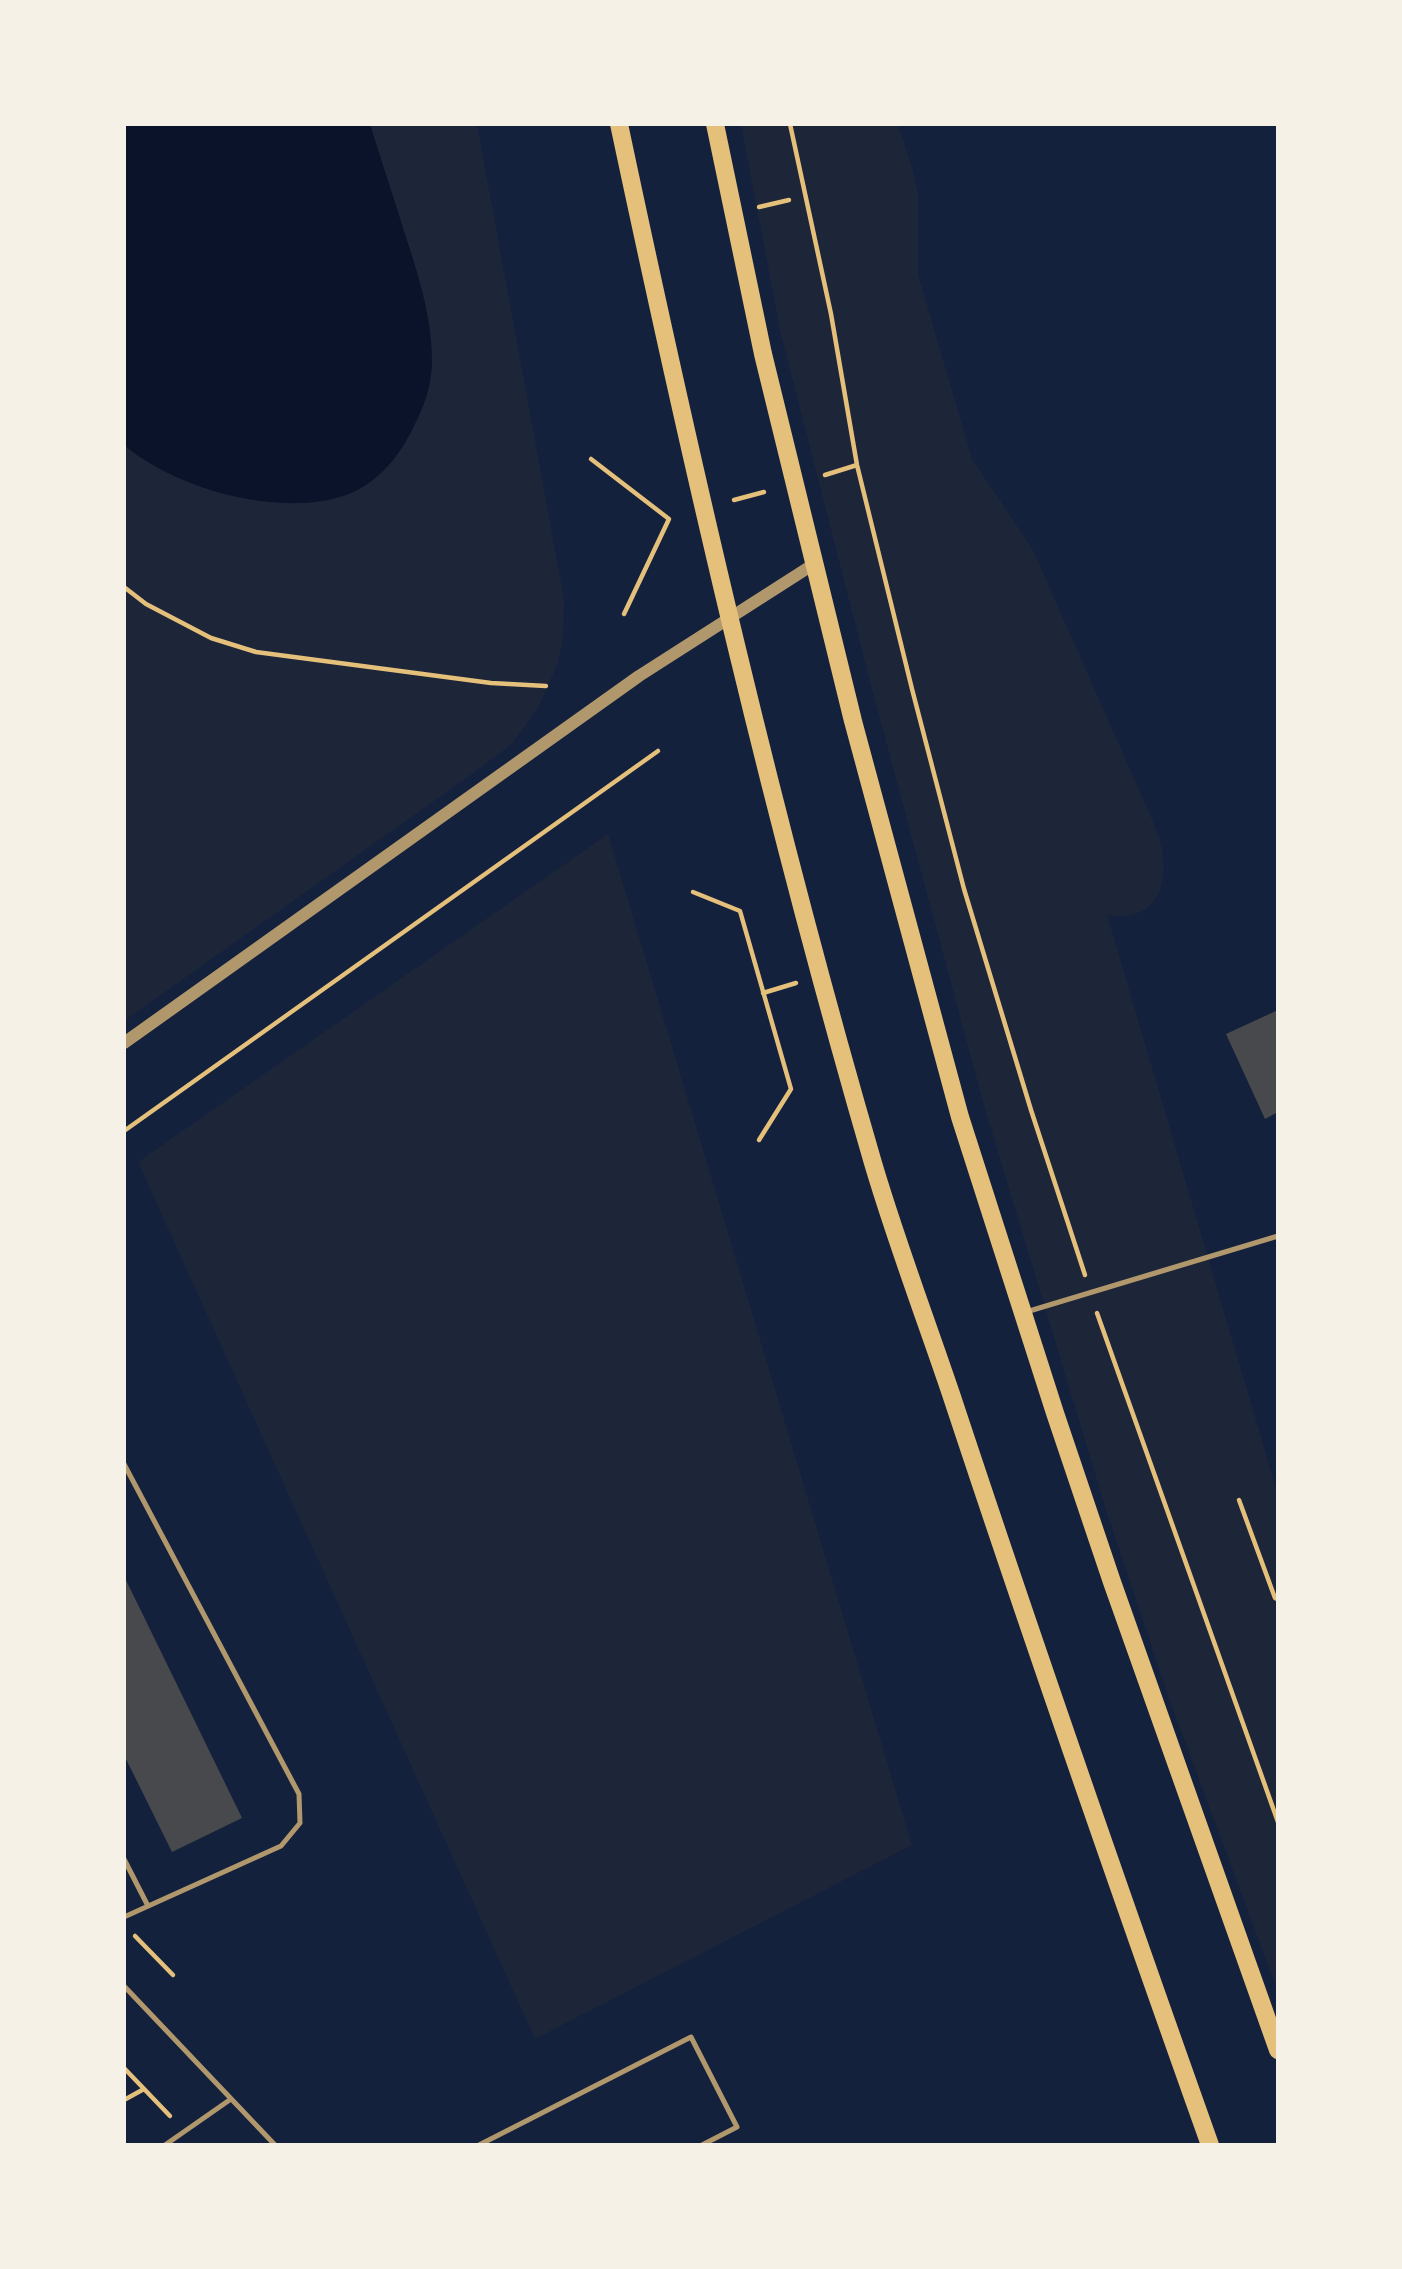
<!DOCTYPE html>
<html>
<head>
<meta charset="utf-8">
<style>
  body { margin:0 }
  #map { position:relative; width:1402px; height:2269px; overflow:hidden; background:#14213d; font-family:Montserrat,sans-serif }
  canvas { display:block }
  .frame { position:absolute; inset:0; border:126px solid #f6f1e7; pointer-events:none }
</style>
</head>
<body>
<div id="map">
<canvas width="1402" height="2269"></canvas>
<div class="frame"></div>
</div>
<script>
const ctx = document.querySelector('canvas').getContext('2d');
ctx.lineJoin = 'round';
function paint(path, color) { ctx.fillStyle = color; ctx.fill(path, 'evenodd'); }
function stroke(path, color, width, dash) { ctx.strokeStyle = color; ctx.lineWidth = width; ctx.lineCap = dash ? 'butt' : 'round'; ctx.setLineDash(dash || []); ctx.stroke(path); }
const green = new Path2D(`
  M124,124h353l87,475 -1,41 -6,25 -18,41 -27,38 -40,30 -348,247z
  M741,124h157l13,40 7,29v81l54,185 60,89 120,271c3,10 9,21 10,31 7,43 -10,72 -55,65l171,580v497l-108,-291 -64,-191 -123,-408 -113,-420 -90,-352z
  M608,834l304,1011 -377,194 -397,-877z`);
const water = new Path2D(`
  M124,124h246c11,36 23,71 34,107 14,43 29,88 28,134 -1,22 -8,42 -18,61 -13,28 -35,56 -65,68 -66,25 -172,-4 -225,-49z`);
const building = new Path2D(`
  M1278,1010v102l-13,7 -39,-85z
  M124,1576l118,242 -70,34 -48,-97z`);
const path = new Path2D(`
  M790,124l41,190 26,151 55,224 52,200 67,221 54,165
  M759,207l30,-7
  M591,459l78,60 -45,95
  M825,475l32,-10
  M734,500l30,-8
  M124,587l22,17 65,34 45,14 235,31 55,3
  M693,892l47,19 51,178 -32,51
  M763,993l33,-10
  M124,1131l534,-380
  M1097,1313l181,509
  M1239,1500l36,98 3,1
  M135,1936l38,39
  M124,2068l46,48
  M124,2100l20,-11`);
const service = new Path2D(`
  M1026,1312l252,-76
  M124,1464l175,330 1,29 -19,23 -157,71
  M124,1859l24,47
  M124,1986l151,159
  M165,2145l66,-46
  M479,2145l212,-108 46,90 -35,18`);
const tertiary = new Path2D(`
  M124,1043l515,-367 175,-112`);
const primary = new Path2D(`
  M619,124c74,349 154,696 254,1039 23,78 52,154 78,231 83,251 170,501 259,751
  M715,124l48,230 90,367 107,396 95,296 57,169 166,468`);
paint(green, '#1d2539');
paint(water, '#0b132b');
paint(building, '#48494c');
stroke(path, '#e5c07b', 4.5);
stroke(service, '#b1986c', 5);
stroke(tertiary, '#b1986c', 12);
stroke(primary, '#e5c07b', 18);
</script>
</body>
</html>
